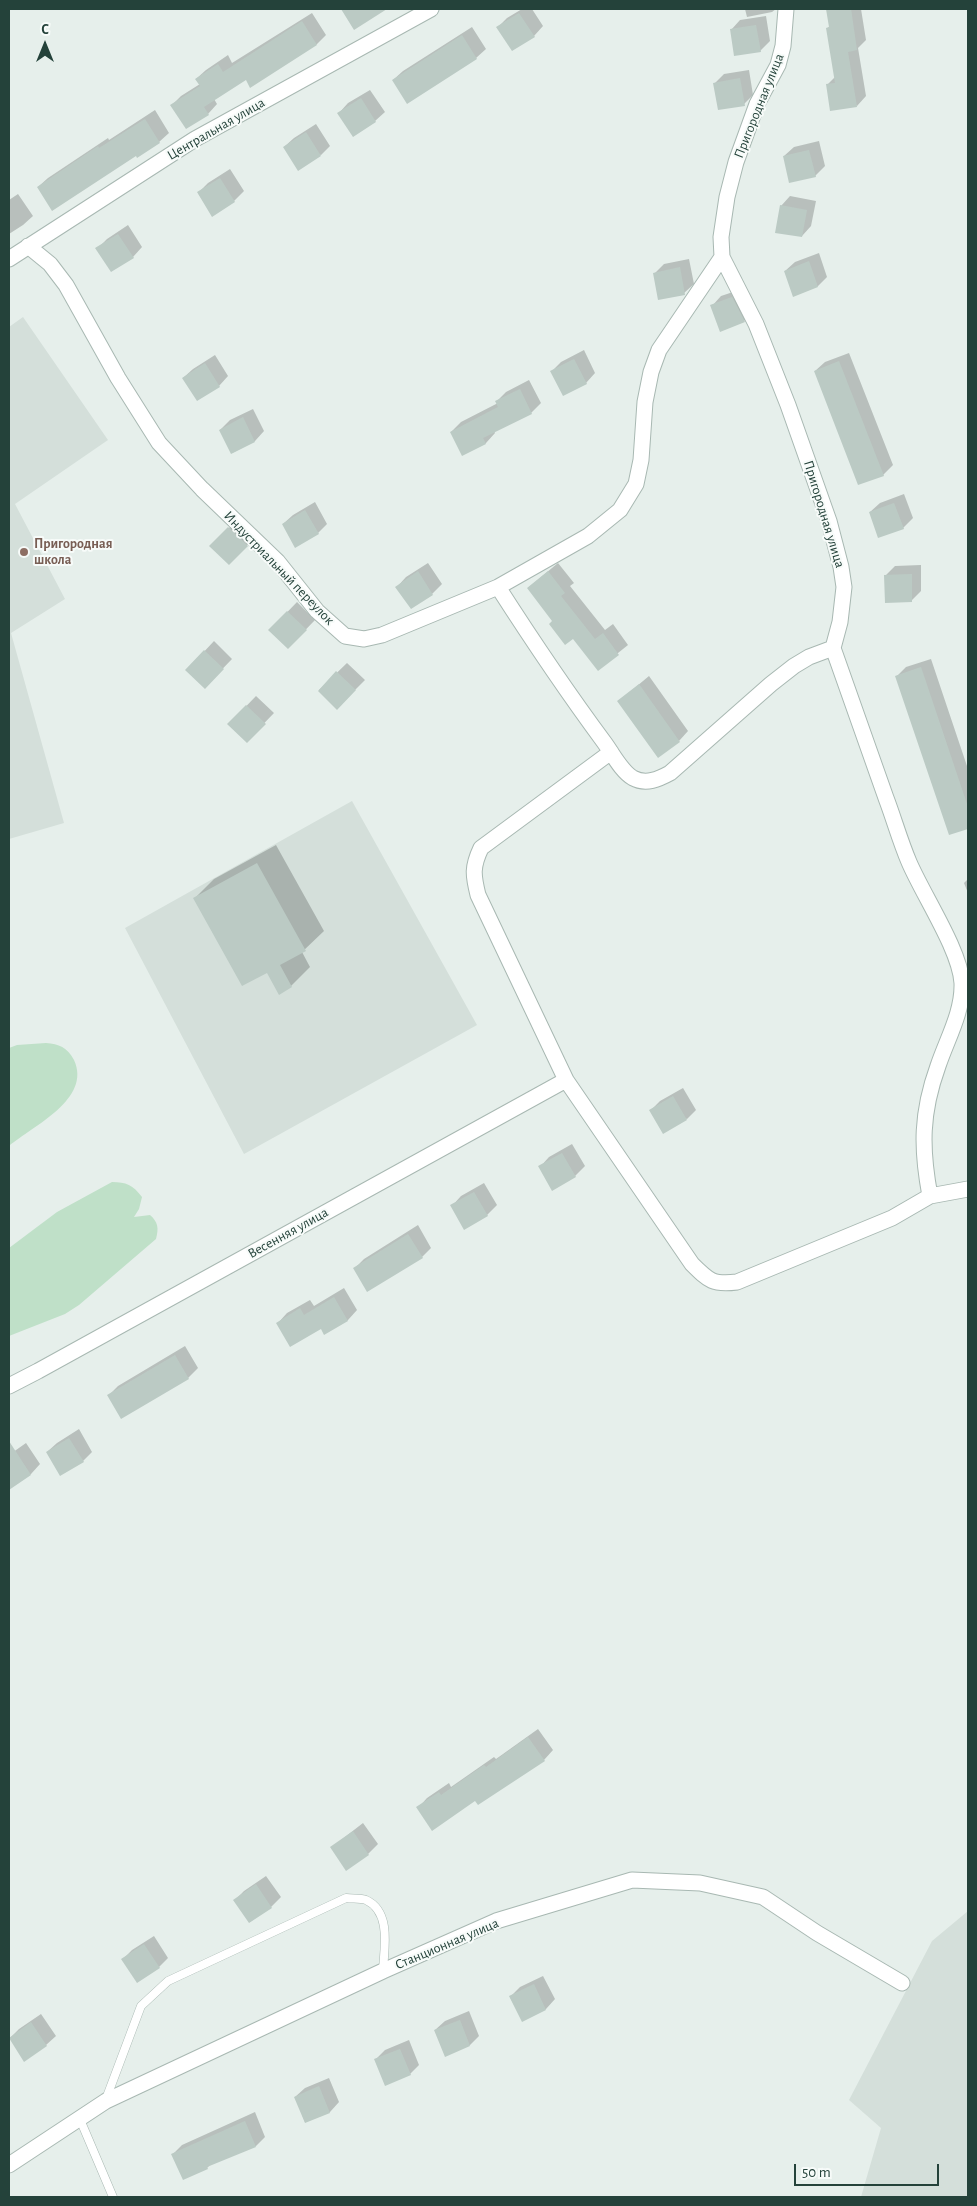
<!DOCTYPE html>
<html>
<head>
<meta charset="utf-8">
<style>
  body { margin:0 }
  #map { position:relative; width:977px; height:2206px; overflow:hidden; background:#e6efeb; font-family:"Alegreya Sans",sans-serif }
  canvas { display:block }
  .frame { position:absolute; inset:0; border:10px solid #24423a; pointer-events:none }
  .north { position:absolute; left:20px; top:20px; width:50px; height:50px; -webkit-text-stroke:4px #f7fbf9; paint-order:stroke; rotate:0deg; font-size:14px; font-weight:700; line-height:20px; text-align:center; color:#24423a }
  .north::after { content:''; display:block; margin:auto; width:18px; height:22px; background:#24423a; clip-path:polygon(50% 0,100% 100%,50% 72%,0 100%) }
  .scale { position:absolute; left:794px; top:2164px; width:145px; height:22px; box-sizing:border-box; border:2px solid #24423a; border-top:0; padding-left:6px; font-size:15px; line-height:18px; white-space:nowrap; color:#24423a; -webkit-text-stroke:4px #f7fbf9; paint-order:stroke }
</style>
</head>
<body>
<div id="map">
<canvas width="977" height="2206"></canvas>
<div class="frame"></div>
<div class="north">С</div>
<div class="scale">50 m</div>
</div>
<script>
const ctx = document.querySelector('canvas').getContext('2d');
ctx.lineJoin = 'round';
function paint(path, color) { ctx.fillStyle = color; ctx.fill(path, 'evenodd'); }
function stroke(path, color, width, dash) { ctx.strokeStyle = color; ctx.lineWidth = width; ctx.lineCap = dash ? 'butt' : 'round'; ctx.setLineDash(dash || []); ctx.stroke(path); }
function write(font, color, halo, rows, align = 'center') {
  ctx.font = font + ' "Alegreya Sans",sans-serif'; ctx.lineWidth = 4; ctx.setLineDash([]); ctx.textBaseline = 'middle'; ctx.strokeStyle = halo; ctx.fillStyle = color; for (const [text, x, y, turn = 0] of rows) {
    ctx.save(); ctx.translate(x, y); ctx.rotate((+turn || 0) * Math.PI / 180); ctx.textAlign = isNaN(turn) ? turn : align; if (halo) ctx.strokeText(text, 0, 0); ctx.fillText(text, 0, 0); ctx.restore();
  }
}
const built = new Path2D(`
  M23,317l85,123 -93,64 50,95 -54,34 53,190 -55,16v-512z
  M352,801l125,224 -233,129 -119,-226z
  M968,1911v286h-107l20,-69 -32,-28 83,-159z`);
const green = new Path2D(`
  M46,1043c13,1 21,4 28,17 18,39 -41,66 -65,86v-98l8,-3z
  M112,1182c14,0 21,3 30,15l-3,12 -5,8 16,-2c8,7 9,13 6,24l-77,66 -14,9 -56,22v-88l48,-36z`);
const shadow = new Path2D(`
  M522,9h10l11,17 -9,10 -36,-9 9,-9z
  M745,9h31l-4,3 -25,5z
  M828,9h33l5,31 -8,8 8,48 -9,10 -30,-21 8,-8 -7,-49 2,-3z
  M312,13l14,22 -9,9 -66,42 -5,-7 -32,20 3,5 -9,10 -36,-9 9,-9 19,-12 -4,-5 10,-9 22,-15 4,8z
  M766,16l4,25 -10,10 -29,-21 9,-10z
  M472,27l14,22 -10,9 -83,22 10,-9z
  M749,70l4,25 -9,9 -29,-21 9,-9z
  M370,90l15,22 -10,9 -36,-8 9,-10z
  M155,110l14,23 -10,9 -23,12 -98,33 10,-9 60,-40 1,2z
  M316,124l14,22 -9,9 -37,-8 10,-9z
  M819,141l6,25 -10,10 -31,-20 10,-9z
  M230,169l14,22 -10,10 -22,14 -14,-22 10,-10z
  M18,194l15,22 -10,9 -14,9v-34z
  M790,196l26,5 -5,25 -9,10 -21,-30z
  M128,225l14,22 -9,10 -36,-8 10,-10z
  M819,253l8,24 -9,9 -24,9 -9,-24 10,-9z
  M689,259l5,25 -10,9 -29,-20 9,-9z
  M742,289l11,23 -9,9 -32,-15 9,-10z
  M584,350l11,23 -9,10 -34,-12 9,-9z
  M849,353l44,112 -10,10 -68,-104 10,-9z
  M215,355l13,21 -9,10 -36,-8 10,-9z
  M529,380l12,23 -10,10 -37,18 1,2 -9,10 -23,11 -12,-22 10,-10 37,-19 -1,-2 9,-9z
  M253,409l11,22 -9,10 -23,12 -12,-23 10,-10z
  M904,494l9,24 -10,10 -33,-16 10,-9z
  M315,502l12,22 -9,9 -35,-9 10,-9z
  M238,519l18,17 -27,28 -18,-18z
  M428,563l14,21 -10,10 -21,14 -14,-21 9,-10z
  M558,563l16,20 -4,3 35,44 8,-6 15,21 -30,24 -24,-31 -46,-50z
  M921,565v26l-9,9 -26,-25 9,-9z
  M297,602l18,18 -27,28 -18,-18z
  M214,641l18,18 -27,28 -18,-17z
  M931,659l37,110v58l-18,6 -53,-157 9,-9z
  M347,663l18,17 -28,28 -18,-18z
  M649,676l39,55 -9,10 -60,-40z
  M256,696l18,17 -27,28 -18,-17z
  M276,845l48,86 -22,21 8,15 -19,19 -24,-15 -72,-73 19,-19z
  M968,879v14l-4,-10z
  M683,1088l13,22 -9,9 -36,-9 9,-9z
  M572,1144l13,22 -10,10 -35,-9 9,-10z
  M484,1183l13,22 -10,10 -22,13 -13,-22 9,-10z
  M418,1225l13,23 -9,9 -67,11 9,-9z
  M344,1288l13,22 -9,10 -23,13 -3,-6 -44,-4 9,-10 23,-13 4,6z
  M185,1346l13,22 -10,10 -79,17 9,-9z
  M79,1429l13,23 -9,9 -36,-9 10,-9z
  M26,1443l14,21 -9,10 -22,15v-34z
  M538,1729l15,21 -9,10 -68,39 -58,9 9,-10 22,-15 2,4 43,-30 2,2z
  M363,1823l15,21 -10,10 -21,15 -15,-22z
  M266,1876l15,21 -10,10 -21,15 -15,-22 9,-9z
  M154,1936l14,22 -9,9 -37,-7 10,-10z
  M543,1976l12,23 -9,10 -24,11 -12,-23 10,-10z
  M469,2011l10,25 -9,9 -24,10 -11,-25 10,-9z
  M41,2014l15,22 -10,9 -36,-7 9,-9z
  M409,2040l10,25 -9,9 -34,-15 9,-9z
  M329,2078l10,24 -9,10 -25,10 -10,-25 10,-9z
  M255,2112l10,25 -9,9 -45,18 -4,4 -34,-14 9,-9z`);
const building = new Path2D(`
  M341,9h46l-33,21z
  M826,9h25l6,41 -9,2 9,55 -27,4 -4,-27 9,-1 -9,-55 3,-1z
  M519,13l16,24 -23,14 -16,-24z
  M302,21l15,24 -67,43 -4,-8 -42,27 5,8 -23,14 -16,-24 30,-19 -5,-7 23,-15 5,8z
  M756,25l5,27 -27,4 -4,-27z
  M462,35l15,24 -70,45 -15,-24z
  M740,78l5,28 -27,4 -5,-27z
  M361,98l15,24 -23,15 -16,-24z
  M145,119l15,24 -23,15 -1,-2 -84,55 -15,-24 61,-41 1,2z
  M306,132l15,24 -23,15 -15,-24z
  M809,150l7,27 -27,6 -6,-27z
  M220,178l15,24 -23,15 -15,-25z
  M780,205l27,5 -5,27 -27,-4z
  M118,234l16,24 -23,14 -16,-24z
  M809,261l9,26 -25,10 -9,-26z
  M680,267l5,28 -27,5 -5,-27z
  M732,297l13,25 -25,10 -10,-27z
  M574,359l13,25 -24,12 -13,-25z
  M839,361l45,115 -26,9 -44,-114z
  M205,363l15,24 -23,14 -15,-23z
  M520,389l12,25 -49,24 3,6 -24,12 -12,-24 48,-25 -3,-6z
  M243,417l12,25 -24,12 -12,-24z
  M894,503l10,26 -26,9 -9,-26z
  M305,510l14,24 -24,14 -13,-24z
  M228,527l20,19 -19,19 -20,-19z
  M418,571l15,24 -22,14 -16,-22z
  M548,571l17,22 -4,3 34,43 8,-6 16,22 -21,16 -25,-32 -8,6 -16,-21 3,-3 -25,-33z
  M912,574v28l-27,1 -1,-28z
  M287,611l20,19 -19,19 -20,-19z
  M204,650l20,19 -19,20 -20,-19z
  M921,667l47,140v22l-19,6 -54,-159z
  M336,671l20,19 -19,20 -19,-19z
  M639,684l41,58 -22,16 -41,-57z
  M246,705l20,19 -19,19 -20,-19z
  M257,863l49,88 -26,14 12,22 -13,8 -12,-22 -25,13 -49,-88z
  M673,1096l14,24 -24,14 -14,-24z
  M562,1153l14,24 -24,14 -14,-25z
  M474,1192l14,24 -24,14 -14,-25z
  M408,1234l15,24 -56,34 -14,-24z
  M334,1297l14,24 -24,14 -3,-6 -31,18 -14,-24 24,-15 4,7z
  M175,1355l14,24 -68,40 -14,-24z
  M69,1438l15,24 -24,14 -14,-24z
  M9,1441l22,34 -22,15z
  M528,1737l17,24 -67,44 -3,-4 -43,30 -16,-24 23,-15 2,3 43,-30 2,2z
  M353,1831l16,24 -23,16 -16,-24z
  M256,1884l16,24 -23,15 -16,-23z
  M144,1944l16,24 -23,15 -16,-24z
  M534,1984l12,26 -24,12 -13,-26z
  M460,2020l10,26 -25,11 -11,-27z
  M31,2022l16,24 -23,16 -15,-24z
  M400,2049l11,26 -26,11 -11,-27z
  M319,2086l11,27 -25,10 -11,-26z
  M245,2121l11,26 -49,20 1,2 -25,11 -12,-26z`);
const lane = new Path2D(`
  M106,2099l35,-93 27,-25 178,-83c6,1 14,0 20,2 26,12 18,49 17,71
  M79,2117l34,80`);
const street = new Path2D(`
  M786,9l-3,37 -5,19 -21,39 -21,58 -9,35 -6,40 1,20 34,67 32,81 41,116 12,46 3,20 -4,35 -7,26c18,50 35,100 53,150 8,21 14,43 23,64 14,33 51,88 53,121 1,29 -15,56 -24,83 -17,47 -17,82 -8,130
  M28,246l22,18 16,21 52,93 41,65 43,46 76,73 39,49 28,25 19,3 18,-4 116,-48 90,-51 32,-26 16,-26 5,-24 4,-58 6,-30 8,-22 63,-93
  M9,259l186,-120 236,-130
  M498,587c34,53 69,105 106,155 9,12 17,29 29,36 13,7 26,1 37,-5l101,-89 23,-18 15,-9 24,-9
  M611,752l-130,96c-9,19 -8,27 -3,47l88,185 126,184c17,17 21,21 45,18l155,-64 38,-22 38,-7
  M9,1386l29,-15 528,-291
  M9,2165l97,-64 277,-130 113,-50 136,-41 68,3 63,14 54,36 85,50`);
const markers = [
  [24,552,5,"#8d6e63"]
];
const streetNames = [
  ["Пригородная улица",759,106,-68],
  ["Центральная улица",216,129,-30],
  ["Пригородная улица",824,514,73],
  ["Индустриальный переулок",279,568,46],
  ["Весенняя улица",288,1233,-29],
  ["Станционная улица",447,1944,-23]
];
const educationNames = [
  ["Пригородная",34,544],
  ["школа",34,560]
];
paint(built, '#d4dfda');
paint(green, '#bfe0c8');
paint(shadow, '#0003');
paint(building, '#bbcac4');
stroke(lane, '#a8b8b2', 9);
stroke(street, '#a8b8b2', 17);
stroke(lane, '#fff', 8);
stroke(street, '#fff', 15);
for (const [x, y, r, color] of markers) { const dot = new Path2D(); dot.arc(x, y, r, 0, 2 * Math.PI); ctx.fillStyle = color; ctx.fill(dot); stroke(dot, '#f7fbf9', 2); }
write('14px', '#24423a', '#f7fbf9', streetNames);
write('bold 14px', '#785e54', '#f7fbf9', educationNames, 'left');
</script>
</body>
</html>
